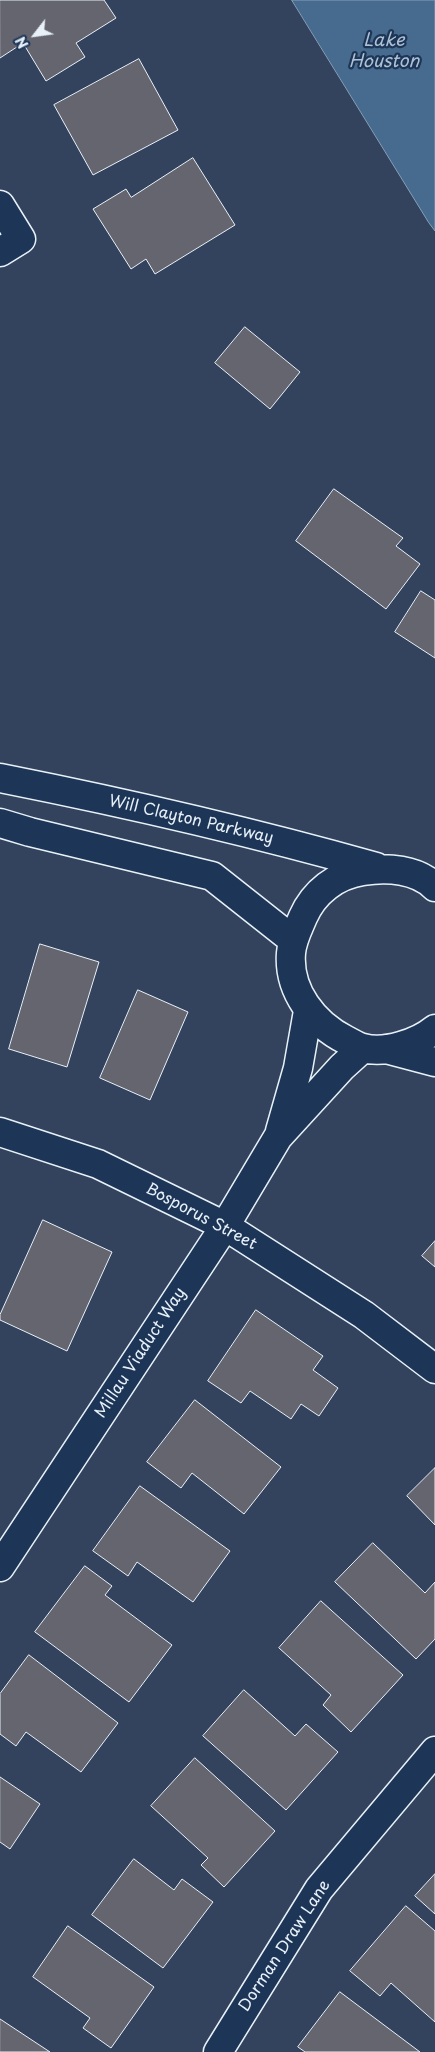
<!DOCTYPE html>
<html>
<head>
<meta charset="utf-8">
<style>
  body { margin:0 }
  #map { position:relative; width:435px; height:2052px; overflow:hidden; background:#33435e; font-family:"Playpen Sans",sans-serif }
  canvas { display:block }
  .north { position:absolute; left:10px; top:10px; width:50px; height:50px; -webkit-text-stroke:4px #1d3557; paint-order:stroke; rotate:240deg; font-size:14px; font-weight:700; line-height:20px; text-align:center; color:#e8f1f8 }
  .north::after { content:''; display:block; margin:auto; width:18px; height:22px; background:#e8f1f8; clip-path:polygon(50% 0,100% 100%,50% 72%,0 100%) }
</style>
</head>
<body>
<div id="map">
<canvas width="435" height="2052"></canvas>
<div class="north">N</div>
</div>
<script>
const ctx = document.querySelector('canvas').getContext('2d');
ctx.lineJoin = 'round';
function paint(path, color) { ctx.fillStyle = color; ctx.fill(path, 'evenodd'); }
function stroke(path, color, width, dash) { ctx.strokeStyle = color; ctx.lineWidth = width; ctx.lineCap = dash ? 'butt' : 'round'; ctx.setLineDash(dash || []); ctx.stroke(path); }
function write(font, color, halo, rows, align = 'center') {
  ctx.font = font + ' "Playpen Sans",sans-serif'; ctx.lineWidth = 4.5; ctx.setLineDash([]); ctx.textBaseline = 'middle'; ctx.strokeStyle = halo; ctx.fillStyle = color; for (const [text, x, y, turn = 0] of rows) {
    ctx.save(); ctx.translate(x, y); ctx.rotate((+turn || 0) * Math.PI / 180); ctx.textAlign = isNaN(turn) ? turn : align; if (halo) ctx.strokeText(text, 0, 0); ctx.fillText(text, 0, 0); ctx.restore();
  }
}
const water = new Path2D(`
  M292,0h143v231l-6,-8z`);
const building = new Path2D(`
  M0,0h104l12,18 -40,25 9,14 -39,24 -23,-38 -23,15z
  M139,59l39,71 -85,45 -39,-70z
  M193,158l42,67 -80,49 -9,-15 -15,10 -38,-60 33,-20 5,8z
  M245,327l55,45 -30,37 -55,-46z
  M334,489l69,49 -7,8 24,18 -34,45 -90,-68z
  M421,591l14,9v58l-40,-26z
  M40,944l59,18 -32,105 -58,-18z
  M138,990l50,22 -38,88 -50,-22z
  M43,1220l69,32 -45,99 -67,-31v-5z
  M435,1241v26l-13,-11z
  M256,1310l67,46 -10,14 25,18 -19,28 -18,-12 -10,15 -41,-28 -9,12 -33,-22z
  M195,1400l86,67 -37,47 -52,-41 -11,15 -34,-26z
  M435,1468v57l-28,-29z
  M140,1486l90,65 -37,51 -56,-40 -9,14 -35,-25z
  M373,1543l52,50 10,-11v57l-19,20 -81,-77z
  M85,1566l27,20 -7,9 67,50 -43,57 -94,-70z
  M321,1601l82,74 -52,57 -28,-27 8,-10 -52,-47z
  M29,1655l89,68 -37,49 -55,-40 -10,14 -16,-12v-40z
  M244,1690l51,46 11,-12 32,28 -52,58 -83,-74z
  M195,1758l80,73 -51,56 -23,-22 7,-7 -57,-52z
  M0,1777l40,27 -30,45 -10,-7z
  M134,1859l40,31 8,-11 31,23 -50,66 -71,-53z
  M435,1874v40l-20,-18z
  M406,1906l29,25v91l-44,-39 -11,13 -30,-25z
  M68,1926l86,61 -43,61 -28,-20 7,-10 -57,-41z
  M340,1992l80,60h-115l-7,-5z
  M0,2019l50,33h-50z`);
const minor = new Path2D(`
  M0,205l21,34 -21,13
  M0,778c126,25 252,54 376,89
  M0,823l30,9 182,44 81,64
  M435,887c-18,-18 -48,-20 -72,-16 -27,4 -49,21 -60,46 -5,12 -11,23 -12,36 -3,38 23,71 55,87 6,3 12,7 17,8 22,6 55,-5 72,-19
  M386,1049l49,13
  M280,1131l18,-63 10,-57
  M0,1132l98,32 127,62 139,89 71,54
  M0,1567l225,-341 53,-89 64,-70 21,-19
  M218,2052l101,-163 116,-138`);
const streetNames = [
  ["Will Clayton Parkway",191,820,13],
  ["Bosporus Street",201,1217,28],
  ["Millau Viaduct Way",141,1353,-57],
  ["Dorman Draw Lane",285,1946,-57]
];
const waterNames = [
  ["Lake",384,41],
  ["Houston",384,62]
];
paint(water, '#466b8e');
stroke(water, '#87a1b8', 1);
paint(building, '#65656f');
stroke(building, '#e8f1f8', 1);
stroke(minor, '#e8f1f8', 31);
stroke(minor, '#1d3557', 28);
write('16px', '#e8f1f8', '#1d3557', streetNames);
write('italic 18px', '#afc2d3', '#1d3557', waterNames);
</script>
</body>
</html>
